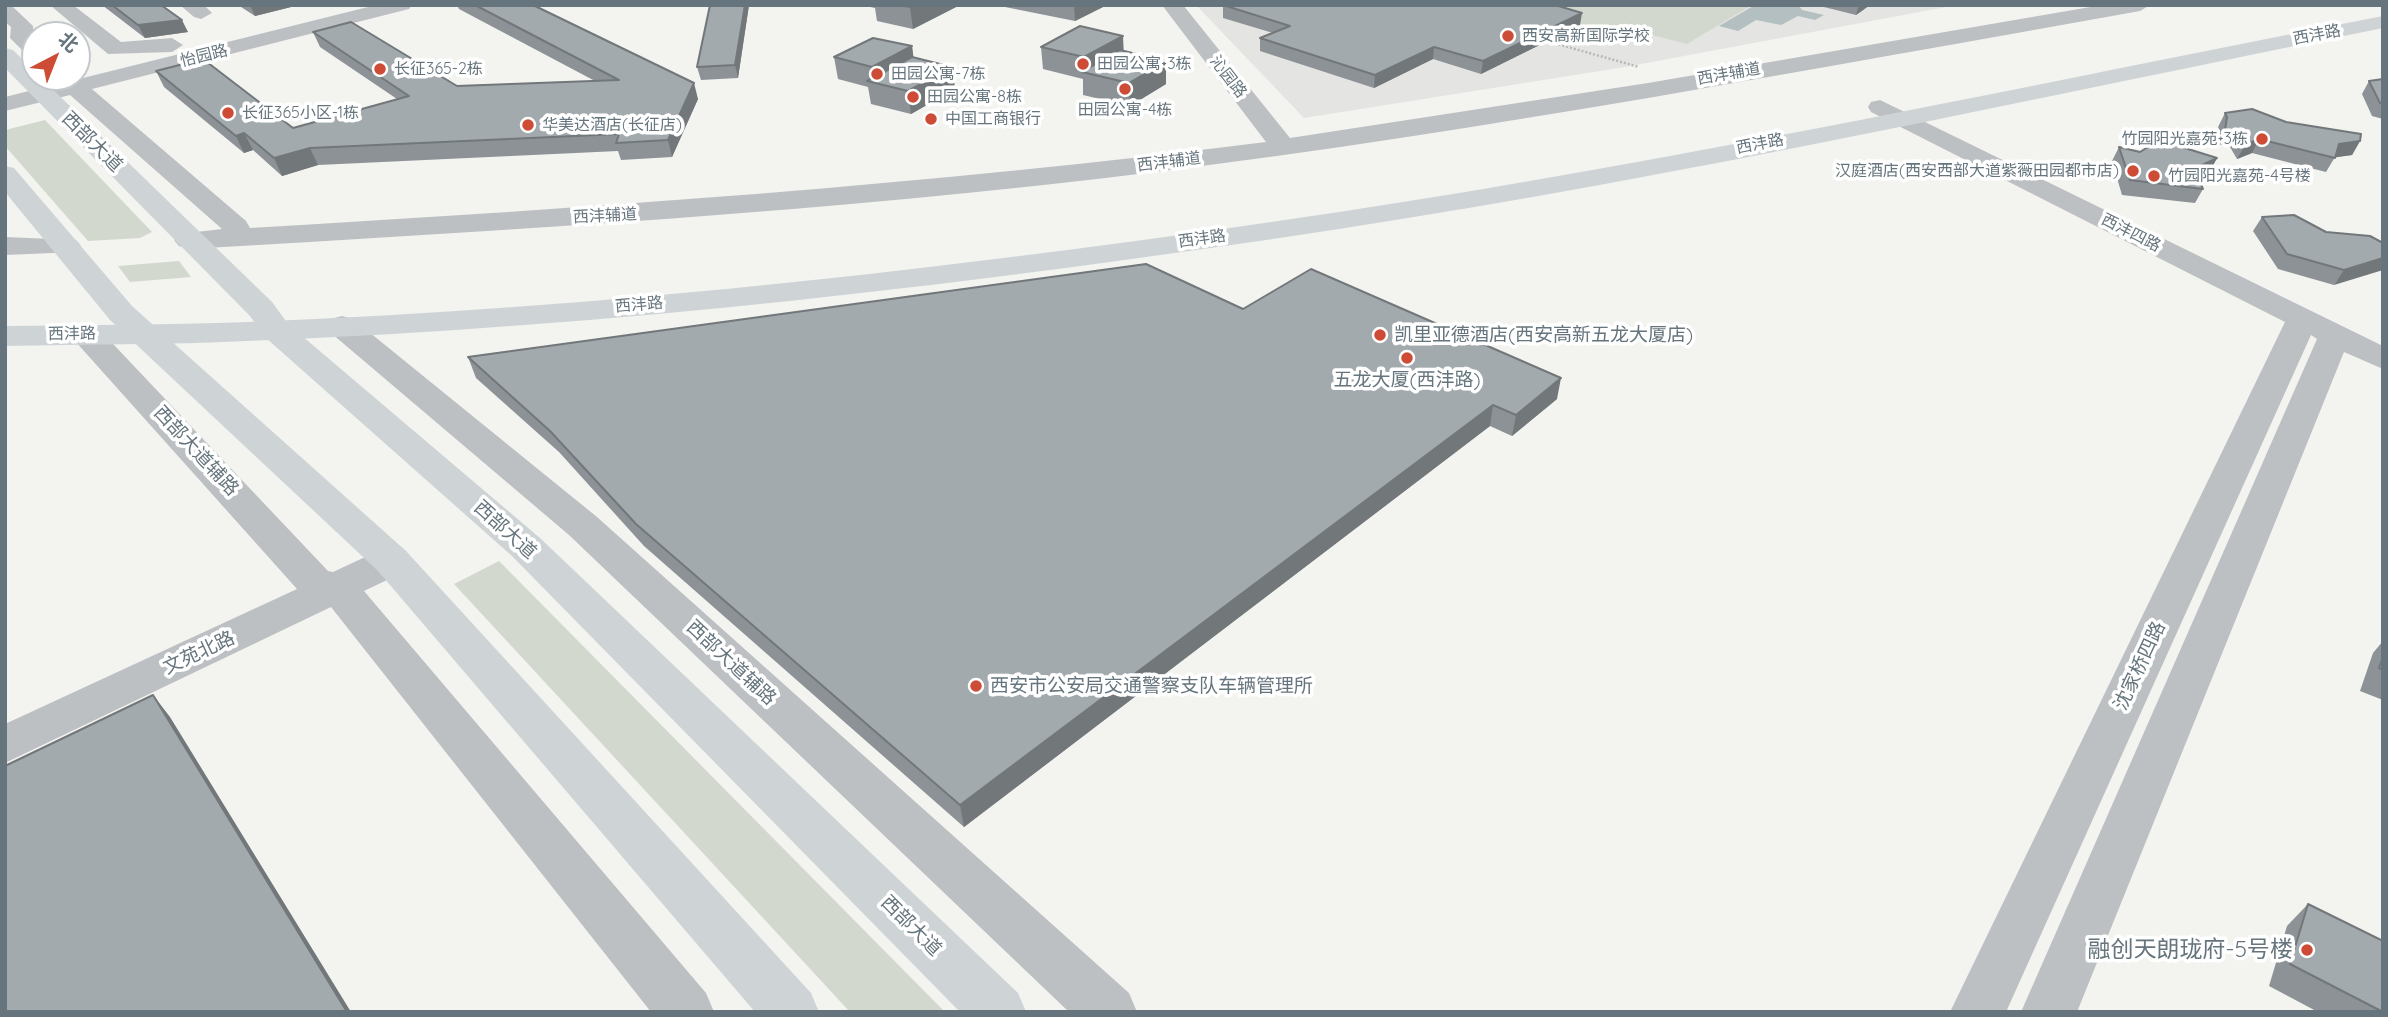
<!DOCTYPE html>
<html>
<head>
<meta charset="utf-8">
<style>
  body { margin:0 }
  #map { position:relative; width:2388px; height:1017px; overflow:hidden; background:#f3f3f0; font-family:Quicksand,"Noto Sans SC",sans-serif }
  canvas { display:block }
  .frame { position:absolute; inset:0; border:7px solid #66757d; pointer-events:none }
  .north { position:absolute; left:21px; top:21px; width:70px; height:70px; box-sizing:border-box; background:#fff; border:2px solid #c2c8cb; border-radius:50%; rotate:42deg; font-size:19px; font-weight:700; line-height:28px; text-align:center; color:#66757d }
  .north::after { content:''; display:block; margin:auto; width:24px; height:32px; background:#ce4c35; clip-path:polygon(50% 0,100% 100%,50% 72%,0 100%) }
</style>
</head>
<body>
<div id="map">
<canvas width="2388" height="1017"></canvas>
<div class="frame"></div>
<div class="north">北</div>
</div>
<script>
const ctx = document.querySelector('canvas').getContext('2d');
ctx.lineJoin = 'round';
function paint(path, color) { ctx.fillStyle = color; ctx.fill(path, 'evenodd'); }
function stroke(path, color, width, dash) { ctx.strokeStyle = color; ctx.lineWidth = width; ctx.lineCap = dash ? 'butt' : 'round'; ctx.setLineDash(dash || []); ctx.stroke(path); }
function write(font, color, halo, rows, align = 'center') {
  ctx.font = font + ' Quicksand,"Noto Sans SC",sans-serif'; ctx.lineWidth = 7; ctx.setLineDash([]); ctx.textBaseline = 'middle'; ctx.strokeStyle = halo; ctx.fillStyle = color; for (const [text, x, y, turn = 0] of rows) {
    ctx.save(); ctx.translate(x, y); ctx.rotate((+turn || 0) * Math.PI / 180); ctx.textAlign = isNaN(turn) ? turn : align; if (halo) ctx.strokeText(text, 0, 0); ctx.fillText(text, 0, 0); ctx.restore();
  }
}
const built = new Path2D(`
  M1196,5h761l-332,62 -321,51z`);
const green = new Path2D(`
  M1511,5h241l-65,39 -39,-10 -9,6z
  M45,120l107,112 -12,6 -52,3 -83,-95v-16z
  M179,261l12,16 -61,5 -12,-16z
  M499,561l446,451h-95l-396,-428z`);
const water = new Path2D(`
  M1755,5l44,1 3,4 22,5 -9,5 -17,-4 -17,9 -25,-5 -18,11 -19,-5z`);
const path = new Path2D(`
  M1543,40l96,27`);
const minor = new Path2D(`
  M5,5l7,1 21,20 2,31 -8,-2 -17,-17 1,-11 -6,-5z
  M50,5h23l48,37 51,-4 11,7 -11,7 -64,2z
  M180,5h24l8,8 -11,6 -7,-2z
  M376,5h36l-3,4 -317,80 154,132 4,7c340,-20 678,-43 1016,-86l-104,-137h21l107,133 358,-55 454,-78h48l-10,6c-328,58 -655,120 -985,161 -321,40 -644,58 -966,77l-10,-3 -5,-6 5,-6 43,-5 -152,-134 -65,16v-14l52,-13 -6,-7 28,2z
  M1880,100l503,246v23l-39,-17 -267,660h-56l296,-673 -6,-4 -305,677h-56l335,-690 -414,-210 -3,-5 3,-5z
  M5,237l71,3 5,6 -5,6 -71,3z
  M342,316l11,3 244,198 532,476 8,19h-68l-500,-477 -238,-202 -5,-7 5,-7z
  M86,324l11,3 231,244 5,1 45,-21 14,-4 14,4 6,10 -6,10 -42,20 342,402 8,19h-63l-320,-405 -326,156v-39l292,-135 -222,-248 -5,-7 5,-7z`);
const major = new Path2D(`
  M5,48l8,2 22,22v5h5l232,225 16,22 252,214 478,455 8,19h-66l-448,-456 -246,-218 -16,-22 -245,-248z
  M5,166l9,2 118,138 274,245 405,442 8,19h-64l-377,-441 -268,-251 -105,-128z`);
const highway = new Path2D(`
  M2383,16v12c-347,70 -694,147 -1044,201 -361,55 -727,98 -1092,112 -81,4 -161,3 -242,5v-20c81,-1 161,-1 242,-4 365,-14 731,-56 1092,-110 350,-53 696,-128 1044,-196z`);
const wall = new Path2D(`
  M102,5h59l27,27 -43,6z
  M238,5h61l-44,11z
  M457,5h76l165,94 -26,58 -51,3 -3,-9 -300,14 -36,11 -29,-26 -9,3 -80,-66 -8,-16 137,57 104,-29 -77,-52 -7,-15 144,54 138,-5 -136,-72z
  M710,5h39l-11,73 -37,2 -4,-13z
  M861,5h99l-47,24 -36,-8 -2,-13z
  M995,5h112l-32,16z
  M1223,5l357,20 -99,49 -48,-15 -59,29 -114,-37v-13l13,-5 -50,-15z
  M1816,5h54l-14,10z
  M912,46l1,11 39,10 3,22 -44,25 -40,-10 -3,-17 -30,-8 -4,-22z
  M1041,47l83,4 42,33 -36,22 -47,-11v-16l-40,-10z
  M2383,79v40l-11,-3 -10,-22 7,-13z
  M2225,113l61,9 74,19 -8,14 -17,2 -9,15 -74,-19 -15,6 -7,-12 -13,-3 3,-13 -2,-4z
  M2119,147l21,5 77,6 -8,15 -11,5 5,11 -8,14 -73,-8 -10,-34z
  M2262,217l64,15 44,4 -36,49 -56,-16 -25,-38z
  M1243,309l314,90 -45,37 -22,-10 -526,401 -320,-281 -85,-94 -83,-74 -8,-21z
  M2383,641v59l-23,-9 13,-38z
  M2308,904l75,108h-65l-49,-26 18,-60z`);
const shadedWall = new Path2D(`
  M250,5h49l-44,11z
  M745,5h4l-11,73 -3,-13z
  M915,5h45l-47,24 -3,-22z
  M1074,5h33l-32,16z
  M1859,5h11l-14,10z
  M1582,13l-2,12 -99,49 2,-13z
  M182,20l6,12 -43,6 -7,-13z
  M1123,36l1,22 -39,15 -1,-16z
  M912,46l3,23 -41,14 -2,-16z
  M1434,47l-1,12 -59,29 1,-13z
  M1166,61v23l-36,22 -1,-23z
  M952,67l3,22 -44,25 -3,-23z
  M694,83l4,16 -26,58 -4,-17z
  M244,133l9,17 -9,3 -8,-17z
  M2259,139l-7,14 -15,6 8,-14z
  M2360,141l-8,14 -21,3 8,-14z
  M310,148l8,17 -36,11 -8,-18z
  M2217,158l-8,15 -22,10 7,-14z
  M2383,258v12l-49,15 10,-15z
  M1561,378l-4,21 -45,37 4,-21z
  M1493,405l-3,21 -526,401 -4,-22z
  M153,695l17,22 181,295h-4z`);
const building = new Path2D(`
  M112,5h49l21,15 -44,5z
  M475,5h58l161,78 -26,57 -52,3 3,-9 -309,14 -36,10 -30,-25 -8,3 -80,-65 47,-12 90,69 116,-32 -96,-64 38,-10 106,64 162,-6z
  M710,5h35l-10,60 -38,2z
  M899,5h16l-5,2z
  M1223,5h332l27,8 -99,48 -49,-14 -59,28 -115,-37 30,-12z
  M1080,26l43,10 -39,21 -43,-10z
  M873,38l39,8 -40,21 -38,-10z
  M1120,50l46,11 -37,22 -47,-11z
  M912,57l40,10 -44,24 -41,-10z
  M2383,79v24h-3l-11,-22z
  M2252,109l34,13 75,12 -1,7 -21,3 -4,14 -76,-19 -14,6 -8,-12 -12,-3 2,-13 -2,-4z
  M2159,140l58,18 -23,11 9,20 -73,-9 -11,-33 21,5z
  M2294,215l32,17 44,4 13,7v15l-39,12 -57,-16 -25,-37z
  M1146,264l97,45 68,-40 250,109 -45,37 -23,-10 -533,400 -324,-281 -86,-93 -82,-74z
  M2383,657v13l-4,-2z
  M153,695l194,317h-342v-246z
  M2308,904l75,37v71l-93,-48z`);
const markers = [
  [1508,36,7,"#ce4c35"],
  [1083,64,7,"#ce4c35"],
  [380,69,7,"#ce4c35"],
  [877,74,7,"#ce4c35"],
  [1125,89,7,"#ce4c35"],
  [913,97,7,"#ce4c35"],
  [228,113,7,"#ce4c35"],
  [931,119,7,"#ce4c35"],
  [528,125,7,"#ce4c35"],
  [2262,139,7,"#ce4c35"],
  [2133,171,7,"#ce4c35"],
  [2154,176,7,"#ce4c35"],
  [1380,335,7,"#ce4c35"],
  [1407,358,7,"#ce4c35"],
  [976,686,7,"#ce4c35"],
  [2307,950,7,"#ce4c35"]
];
const farStreetnames = [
  ["西沣路",2317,35,-11],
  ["怡园路",204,56,-14],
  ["西沣辅道",1729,74,-10],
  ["沁园路",1228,77,52],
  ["西沣路",1760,144,-11],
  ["西沣辅道",1169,162,-7],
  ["西沣辅道",605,216,-3],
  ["西沣四路",2131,233,27],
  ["西沣路",1202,239,-8],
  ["西沣路",639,305,-5],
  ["西沣路",72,334,-1]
];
const farPoinames = [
  ["西安高新国际学校",1522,36],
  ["田园公寓-3栋",1097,64],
  ["长征365-2栋",394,69],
  ["田园公寓-7栋",891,74],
  ["田园公寓-8栋",927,97],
  ["田园公寓-4栋",1125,110,"center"],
  ["长征365小区-1栋",242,113],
  ["中国工商银行",945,119],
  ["华美达酒店(长征店)",542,125],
  ["竹园阳光嘉苑-3栋",2248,139,"right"],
  ["汉庭酒店(西安西部大道紫薇田园都市店)",2119,171,"right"],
  ["竹园阳光嘉苑-4号楼",2168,176]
];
const streetNames = [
  ["西部大道",92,142,45],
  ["西部大道辅路",196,451,47],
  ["西部大道",505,530,42],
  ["文苑北路",199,653,-25],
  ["西部大道辅路",731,663,43],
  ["沈家桥四路",2140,666,-65],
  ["西部大道",911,926,45]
];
const poiNames = [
  ["凯里亚德酒店(西安高新五龙大厦店)",1394,335],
  ["五龙大厦(西沣路)",1407,380,"center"],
  ["西安市公安局交通警察支队车辆管理所",990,686]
];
const nearPoinames = [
  ["融创天朗珑府-5号楼",2293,950]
];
paint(built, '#e4e4e3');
paint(green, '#d3d8cf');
paint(water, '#b3bfc1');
stroke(path, '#b6b9ba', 2.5, [2, 2]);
paint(minor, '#bdc0c3');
paint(major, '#ced4d6');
paint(highway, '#ced4d6');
paint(wall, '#8c9296');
paint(shadedWall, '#72777a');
paint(building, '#a3aaae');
stroke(building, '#72777a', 2);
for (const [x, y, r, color] of markers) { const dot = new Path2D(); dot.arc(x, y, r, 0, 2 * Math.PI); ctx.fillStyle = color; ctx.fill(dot); stroke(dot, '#fff', 2.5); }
write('16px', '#66757d', '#fff', farStreetnames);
write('16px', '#66757d', '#fff', farPoinames, 'left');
write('19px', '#66757d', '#fff', streetNames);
write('19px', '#66757d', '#fff', poiNames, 'left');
write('23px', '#66757d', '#fff', nearPoinames, 'right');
</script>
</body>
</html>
